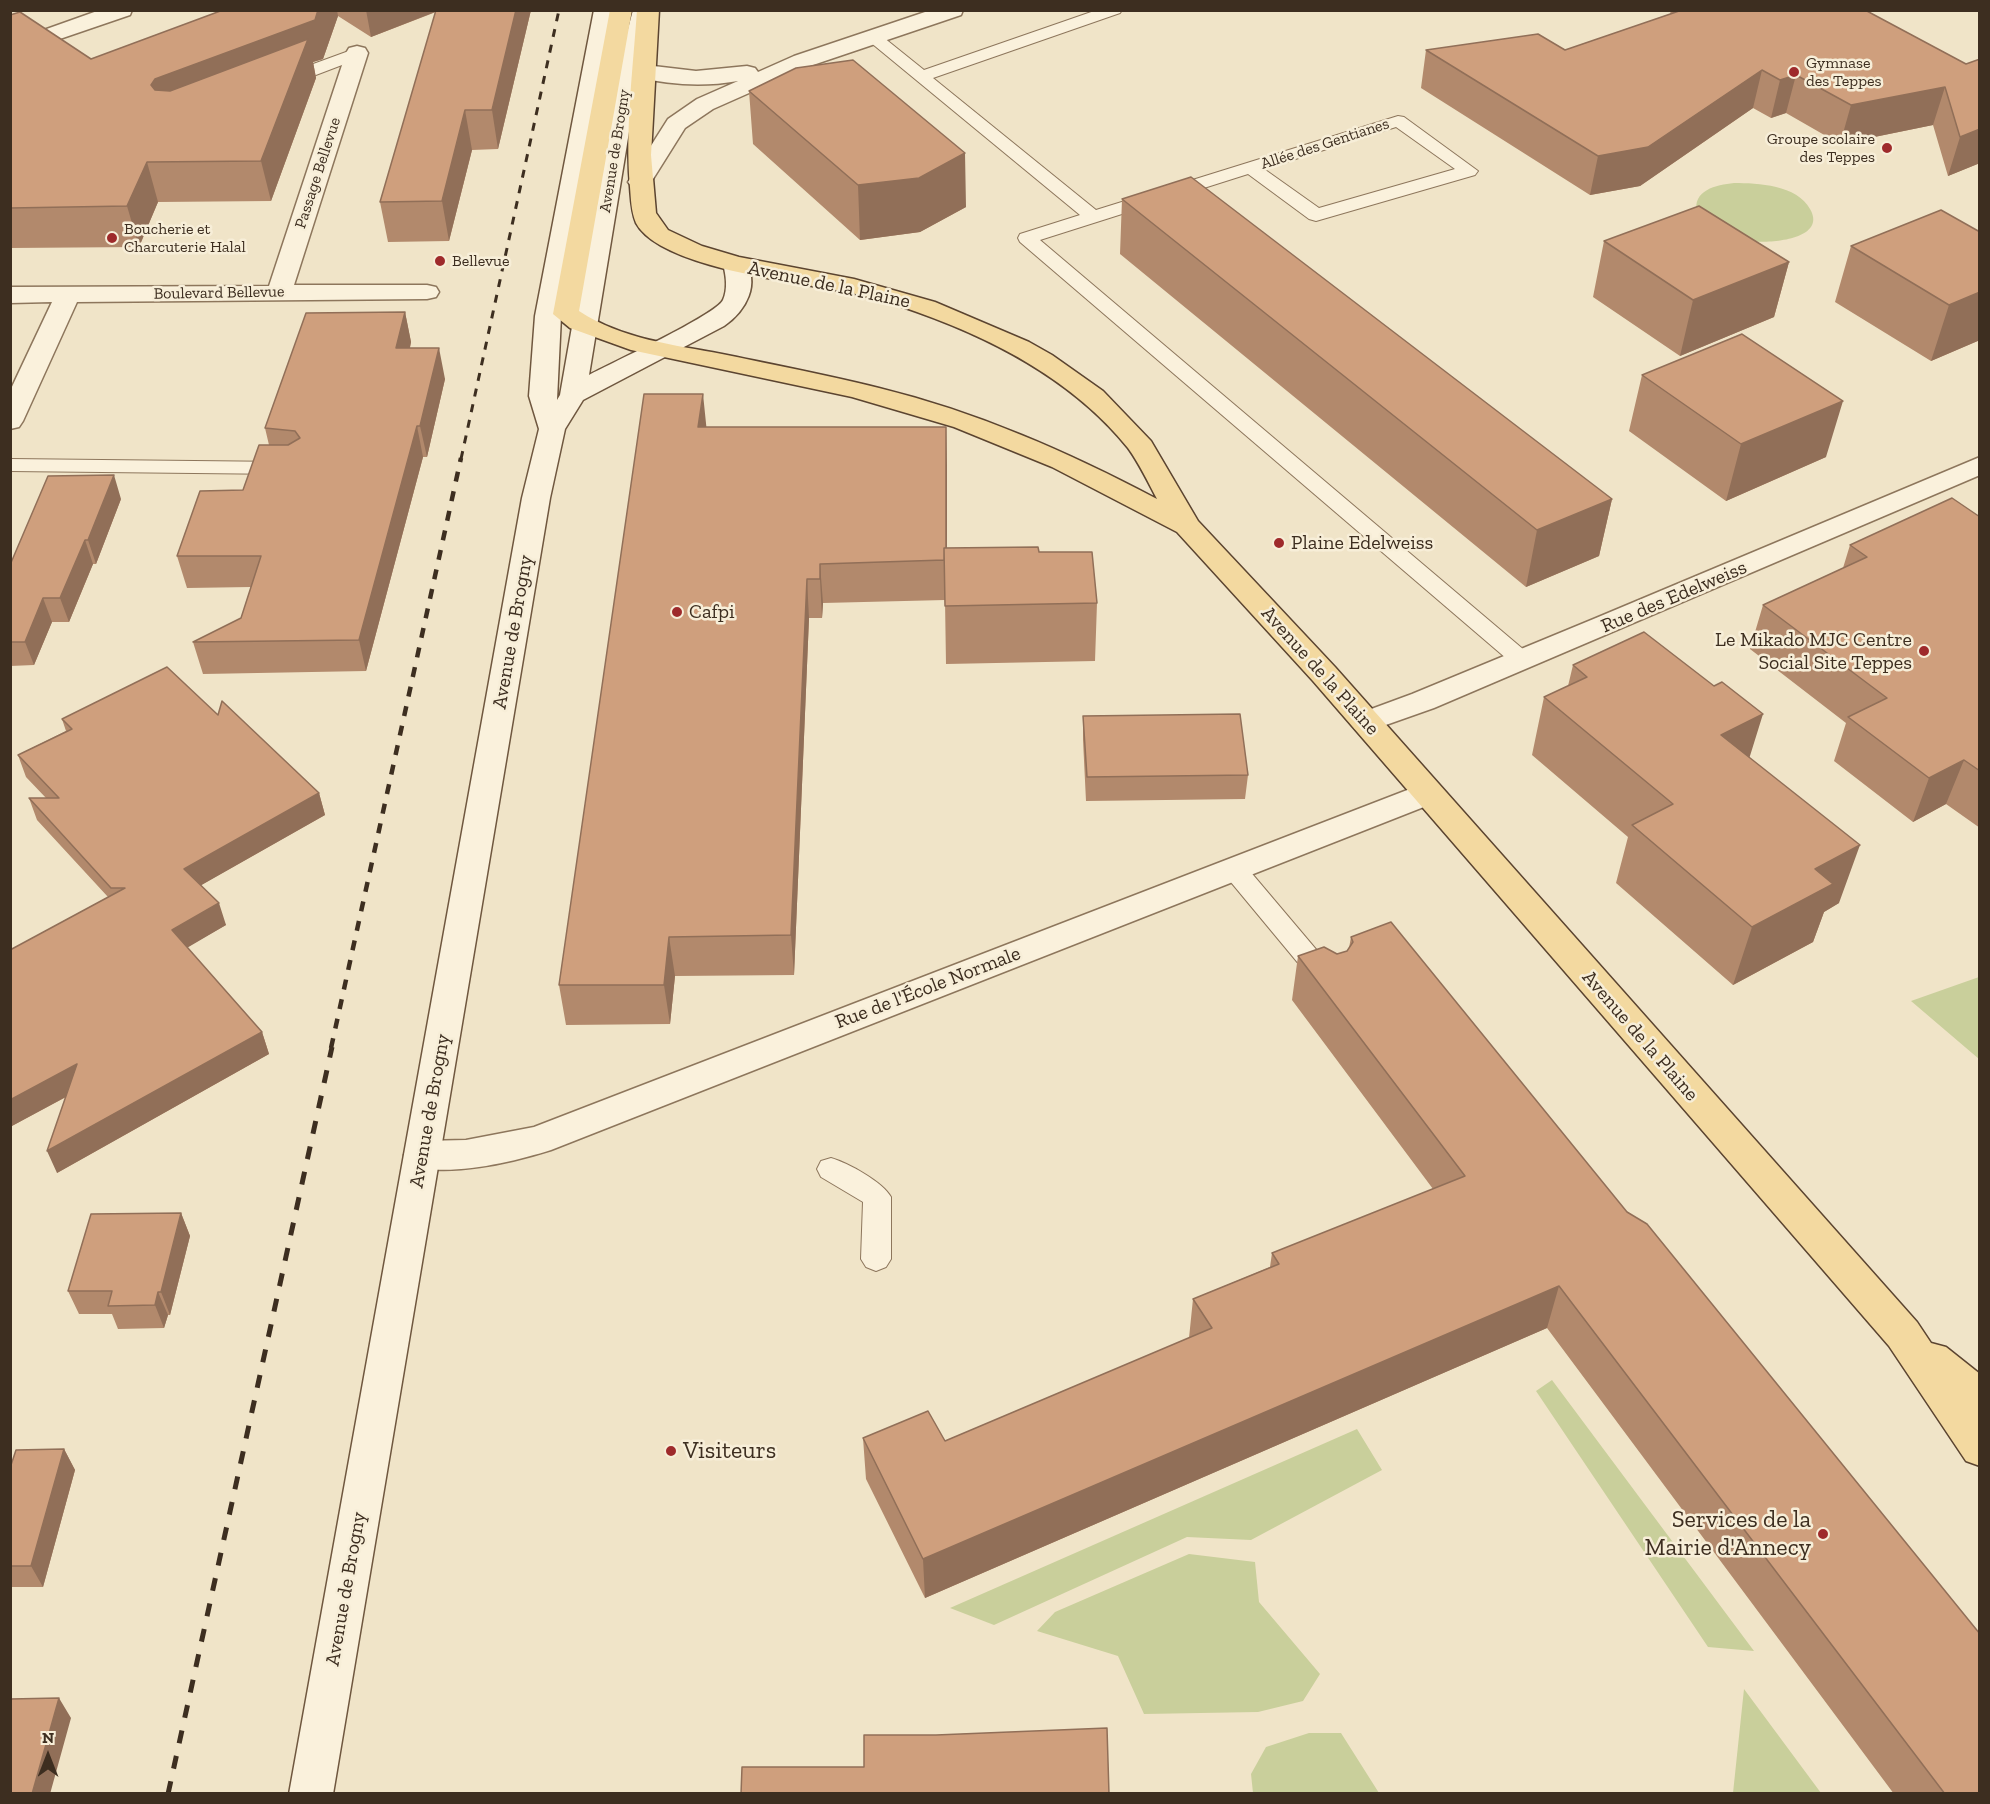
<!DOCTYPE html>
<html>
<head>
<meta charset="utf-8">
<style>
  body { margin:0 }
  #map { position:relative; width:1990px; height:1804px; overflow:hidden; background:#f0e4c8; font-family:"Zilla Slab",serif }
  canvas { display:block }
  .frame { position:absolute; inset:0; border:12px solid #3d2e20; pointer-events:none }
  .north { position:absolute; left:18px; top:1726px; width:60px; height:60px; -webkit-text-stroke:4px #f7eed8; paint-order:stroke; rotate:0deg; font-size:16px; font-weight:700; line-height:24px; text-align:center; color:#3d2e20 }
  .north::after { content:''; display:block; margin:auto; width:21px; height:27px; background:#3d2e20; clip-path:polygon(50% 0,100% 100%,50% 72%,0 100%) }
</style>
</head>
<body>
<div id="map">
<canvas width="1990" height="1804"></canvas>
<div class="frame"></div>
<div class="north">N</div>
</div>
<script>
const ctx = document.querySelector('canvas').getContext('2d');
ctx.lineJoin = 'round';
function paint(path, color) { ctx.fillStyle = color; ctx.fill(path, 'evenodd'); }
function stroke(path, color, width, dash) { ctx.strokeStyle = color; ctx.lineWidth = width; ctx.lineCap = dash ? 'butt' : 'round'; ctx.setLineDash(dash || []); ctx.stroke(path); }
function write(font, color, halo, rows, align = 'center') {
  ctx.font = font + ' "Zilla Slab",serif'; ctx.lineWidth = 5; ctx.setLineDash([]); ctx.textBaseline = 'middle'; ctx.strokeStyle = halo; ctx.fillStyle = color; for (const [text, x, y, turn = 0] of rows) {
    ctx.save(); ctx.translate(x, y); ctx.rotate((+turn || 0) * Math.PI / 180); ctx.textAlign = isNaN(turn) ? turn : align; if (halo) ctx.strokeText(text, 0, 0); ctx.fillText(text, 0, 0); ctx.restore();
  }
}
const green = new Path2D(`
  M1734,183c24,0 63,2 76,26 18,31 -43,35 -60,32 -15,-3 -39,-20 -53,-28 -5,-23 19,-28 37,-30z
  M1979,977h1l-1,82 -68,-58z
  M1552,1380l202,271 -46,-4 -172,-256z
  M1357,1429l25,41 -131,70 -64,-3 -193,88 -44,-17z
  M1189,1554l66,8 4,40 61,72 -17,27 -45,11 -114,2 -26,-58 -81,-25 18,-19z
  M1744,1689l77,104h-88z
  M1309,1733h32l38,60h-126l-2,-19 15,-27z`);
const lane = new Path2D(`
  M1097,10h25l-2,3 -187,65 163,132 302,-94 6,1 74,54 -3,4 -159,46 -7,-2 -61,-45 -208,66 490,415 4,5 -4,5 -8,2 -8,-2 -494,-423 -2,-4 2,-4 60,-19 -216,-178 2,-4h12l46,37zM1396,127l59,42 -136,39 -55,-39z
  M357,48l8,5 -2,4 -76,29h-12l-3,-4 3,-4z
  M10,459l276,3 7,2 4,4 -4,4 -7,2 -276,-3z
  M1234,860l9,3 93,110 4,7 -4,7 -9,3 -9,-3 -93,-112 -4,-6 4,-6z
  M831,1158c17,5 52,24 60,39v62l-5,8 -10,4 -10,-4 -5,-8 2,-57 -42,-25 -4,-8 4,-8z`);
const street = new Path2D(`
  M100,10h32l-2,5 -120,41v-14z
  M931,10h32l-2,5 -151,51 -97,43 -28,19 -37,59 -8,2 -8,-2 -4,-5 40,-63 29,-20 41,-18c-34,6 -68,4 -101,-4l-3,-5 3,-5 8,-2 51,6 51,-5 8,2 3,4 36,-16z
  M357,46l8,2 3,5 -74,232h133l9,2 3,5 -3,5 -9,2 -350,3 -54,119 -4,6 -9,2v-38l42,-89 -42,1v-16l259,-1 77,-233 3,-5z
  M1980,457v18l-546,233 -68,24 -11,-3 -4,-7 4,-7 57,-21 184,-76z
  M1428,782l11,3 5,8 -5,8 -888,349c-38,12 -104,28 -142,15l-5,-10 5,-10 13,-4 44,-1 68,-13z`);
const secondary = new Path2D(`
  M594,10h22l-55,306 -4,84 3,-5 57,-324 16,-61h22l-16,61 -50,304c22,-12 127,-60 134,-75 5,-11 3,-25 0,-36l3,-5 9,-2 9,2c17,25 2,52 -20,67l-141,74 -18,29 -15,69 -217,1296h-44l233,-1296 17,-69 -10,-33 6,-80z`);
const primary = new Path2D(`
  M610,10h22l-53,301c42,28 96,34 143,43 53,11 105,21 157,34 98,24 189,64 278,111 -9,-17 -18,-36 -29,-51 -54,-67 -132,-108 -211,-136 -22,-8 -47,-15 -70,-20 -49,-10 -187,-24 -211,-69 -5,-12 -5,-24 -6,-36 -5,-58 3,-118 7,-177h22l-8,145 5,58 12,17 34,16 37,11 115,22 81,23 94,40 23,13 51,36 48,50 47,80 137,146 582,655 14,21 15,4 34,27v92l-14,-5 -77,-115 -576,-665 -136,-149 -125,-65 -98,-40 -102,-30 -221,-47 -61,-22 -17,-14z`);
const railFar2 = new Path2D(`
  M461,459l98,-449`);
const railFar1 = new Path2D(`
  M331,1048l130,-590`);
const rail = new Path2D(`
  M168,1794l164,-747`);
const wall = new Path2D(`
  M212,10h319l-33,139 -26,1 -23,91 -61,1 -8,-40 56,-190 -65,25 -33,-21 -15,43 -10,3 3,16 -45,123 -113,1 -19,45 -129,1v-233l81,44 125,-46z
  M1671,10h194l101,54 14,99 -32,13 -15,-51 -93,19 -54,-31 -15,5 -18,-10 -113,78 -50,9 -169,-107 5,-38h139l105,-36z
  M749,91l217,116 -46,25 -60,8 -107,-96z
  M1122,199l490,300 -13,57 -73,31 -406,-333z
  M1980,232v108l-49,21 -96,-59 16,-56z
  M1604,241l185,21 -15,55 -94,39 -87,-59z
  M405,312l6,30 -1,6 35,31 -18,78h-4l-57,214 -163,3 -10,-32 48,-24 10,-31 -64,1 -10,-32 66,-66 26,-45 -4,-17z
  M1642,375l184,82 -100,44 -97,-70z
  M706,427l241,39v82l92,4 58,51 -2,58 -149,3 -1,-64 -122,3 -1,15h-13l-15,357 -119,1 -5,48 -104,1 -7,-40z
  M121,499l-25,65h-3l-24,58h-17l-18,43 -24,1v-101z
  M1980,517v311l-34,-24 -33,18 -79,-61 12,-38 -96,-74 13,-44 80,-37 7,-23z
  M1573,665l177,93 89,145 -15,9 -11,30 -80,43 -117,-102 12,-46 -96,-82 12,-58 24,-11z
  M218,715l101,78 6,22 -124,70 25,40 -39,22 75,85 7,22 -212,119 9,-76 -56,30v-177l98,-53 -71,-77 -8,-22h17l-20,-21 -8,-22 48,-24 -4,-12z
  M1083,716l165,59 -3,24 -159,2 -3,-61z
  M1351,937l629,857h-86l-347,-466 -622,270 -59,-119 -3,-41 82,3 244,-103 4,-39 77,-32 2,-14 161,-64 -141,-189 6,-44 39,-2 10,-3 2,-3z
  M181,1213l9,23 -20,79h-2l-4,13 -46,1 -6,-15h-33l-11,-23z
  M64,1449l11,21 -32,117h-33v-119z`);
const shadedWall = new Path2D(`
  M318,10h19l1,6 -15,43 -10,3 3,16 -45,123 -10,-40 -99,-37 -11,-39 4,-6z
  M366,10h74l-69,27z
  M516,10h15l-33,139 -6,-39z
  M1762,70l-9,38 -113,78 -50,9 8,-39z
  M1796,75l-10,38 -15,5 9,-38z
  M1945,87l-12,38 -93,19 11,-39z
  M465,110l7,40 -23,91 -7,-40z
  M1980,129v34l-32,13 12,-39z
  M965,153l1,54 -46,25 -60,8 -2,-55z
  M147,162l11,40 -19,45 -12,-41z
  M1789,262l-15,55 -94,39 13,-56z
  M1980,292v48l-49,21 18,-56z
  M405,312l6,30 -8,37 -7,-31z
  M439,348l6,31 -18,78 -7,-31z
  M703,394l4,39 -9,-6z
  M1843,401l-17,56 -100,44 15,-57z
  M417,426l6,31 -57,214 -7,-31z
  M946,427l1,39v134l-1,-40z
  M114,475l7,24 -25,65 -8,-24z
  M1612,499l-13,57 -73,31 11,-57z
  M85,540l8,24 -24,58 -9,-24z
  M820,564l3,39 -1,15 -2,-39z
  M807,579l2,39 -15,357 -3,-40z
  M43,598l9,24 -18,43 -9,-23z
  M1763,714l-18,58 -24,-37z
  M1964,760l-18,44 -33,18 16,-44z
  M319,793l6,22 -134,76 -7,-22z
  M1860,845l-21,58 -15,9 -11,30 -80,43 19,-58 63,-58z
  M219,903l7,22 -46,27 -8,-22z
  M669,937l6,39 -5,48 -6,-39z
  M262,1032l7,22 -212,119 -10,-22z
  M77,1064l9,22 -76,41v-27z
  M181,1213l9,23 -20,79 -9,-23z
  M1559,1286l-12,42 -622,270 -2,-39z
  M158,1292l10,23 -4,13 -9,-23z
  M64,1449l11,21 -32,117 -12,-21z
  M59,1698l12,20 -21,76h-18z`);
const building = new Path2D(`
  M223,10h95l-3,10 -160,59 -4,6 4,5 15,1 138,-52 -47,122 -114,1 -20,44 -117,2v-193l10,-3 71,47z
  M436,10h80l-24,100h-27l-23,91 -62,1z
  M1682,10h183l101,54 14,-5v70l-20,8 -15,-50 -94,18 -55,-30 -16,5 -18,-10 -114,77 -50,9 -172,-106 112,-16 27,16z
  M853,60l112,93 -46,25 -61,7 -109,-94 47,-23z
  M1191,177l421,322 -75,31 -415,-331z
  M1699,206l90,56 -96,38 -89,-59z
  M1941,210l39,22v60l-31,13 -98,-59z
  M405,312l-9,36h43l-19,78h-3l-58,214 -166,2 48,-24 20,-62h-84l23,-65 43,-1 16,-45h29l12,-7 -5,-7 -30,-3 41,-115z
  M1742,334l101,67 -102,43 -99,-69z
  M644,394h59l-5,33h248v121h-2v12l-124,4v15h-13l-16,356 -122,2 -5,48h-105z
  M114,475l-26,65h-3l-25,58h-17l-18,44h-15v-77l38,-89z
  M1952,498l28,19v254l-16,-11 -35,18 -81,-61 39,-19 -124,-93 104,-48 -17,-12z
  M1038,547l1,5h53l5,51 -152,3 -1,-58z
  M1644,632l70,54 8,-4 41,32 -42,21 139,110 -45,24 18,15 -81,43 -120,-102 41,-21 -129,-107 43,-20 -14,-12z
  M167,667l51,48 4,-14 97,92 -135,76 35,34 -47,27 90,102 -215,119 30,-87 -67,36v-150l115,-62h-14l-82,-90h30l-41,-43 54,-26 -10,-10z
  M1240,714l8,61 -161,2 -4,-61z
  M1391,922l236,290 20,12 333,410v160h-35l-386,-508 -636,273 -60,-121 65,-27 17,30 267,-113 -19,-29 86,-35 -7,-11 193,-77 -167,-220 26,-9 13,7 10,-3 6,-9 -2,-5z
  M181,1213l-20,79h-3l-3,13 -47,1 4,-15h-44l23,-77z
  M64,1449l-33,117h-21v-98l6,-18z
  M59,1698l-27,96h-22v-95z
  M1107,1728l2,66h-368l1,-27h122v-32h72z`);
const markers = [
  [1794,72,6,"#9e2a2b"],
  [1887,148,6,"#9e2a2b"],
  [112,238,6,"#9e2a2b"],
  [440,261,6,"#9e2a2b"],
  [1279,543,6,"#9e2a2b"],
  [677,612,6,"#9e2a2b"],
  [1924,651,6,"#9e2a2b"],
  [671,1451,6,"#9e2a2b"],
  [1823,1534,6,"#9e2a2b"]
];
const farPoinames = [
  ["Gymnase",1806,63],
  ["des Teppes",1806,81],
  ["Groupe scolaire",1875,139,"right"],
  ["des Teppes",1875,157,"right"],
  ["Boucherie et",124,229],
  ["Charcuterie Halal",124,247],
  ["Bellevue",452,261]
];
const farStreetnames = [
  ["Allée des Gentianes",1325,144,-18],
  ["Avenue de Brogny",615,151,-81],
  ["Passage Bellevue",318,173,-72],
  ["Boulevard Bellevue",219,293,-1]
];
const streetNames = [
  ["Avenue de la Plaine",829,285,12],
  ["Rue des Edelweiss",1674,597,-23],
  ["Avenue de Brogny",513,632,-80],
  ["Avenue de la Plaine",1320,671,48],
  ["Rue de l'École Normale",928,988,-21],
  ["Avenue de la Plaine",1640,1036,49],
  ["Avenue de Brogny",430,1111,-80],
  ["Avenue de Brogny",346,1589,-80]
];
const poiNames = [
  ["Plaine Edelweiss",1291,543],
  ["Cafpi",689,612],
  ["Le Mikado MJC Centre",1912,640,"right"],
  ["Social Site Teppes",1912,663,"right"]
];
const nearPoinames = [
  ["Visiteurs",683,1451],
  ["Services de la",1811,1520,"right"],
  ["Mairie d'Annecy",1811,1548,"right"]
];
paint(green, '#c9cf9b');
stroke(lane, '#8d765c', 2);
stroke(street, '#8d765c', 3);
stroke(secondary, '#6f573f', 3);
stroke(primary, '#5b4430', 3);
paint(lane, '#faf1dc');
paint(street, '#faf1dc');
paint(secondary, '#faf1dc');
paint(primary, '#f3d9a0');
stroke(railFar2, '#3d2e20', 3, [8, 8]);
stroke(railFar1, '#3d2e20', 4.5, [10, 10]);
stroke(rail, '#3d2e20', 5, [13, 13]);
paint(wall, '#b2896c');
paint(shadedWall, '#916f58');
paint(building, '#cf9f7d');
stroke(building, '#916f58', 1.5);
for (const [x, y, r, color] of markers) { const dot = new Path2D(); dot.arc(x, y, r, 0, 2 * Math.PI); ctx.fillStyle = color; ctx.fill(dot); stroke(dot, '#f7eed8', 2); }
write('16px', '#3d2e20', '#f7eed8', farPoinames, 'left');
write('16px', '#3d2e20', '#f7eed8', farStreetnames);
write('20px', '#3d2e20', '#f7eed8', streetNames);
write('20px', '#3d2e20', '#f7eed8', poiNames, 'left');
write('24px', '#3d2e20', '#f7eed8', nearPoinames, 'left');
</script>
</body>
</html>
